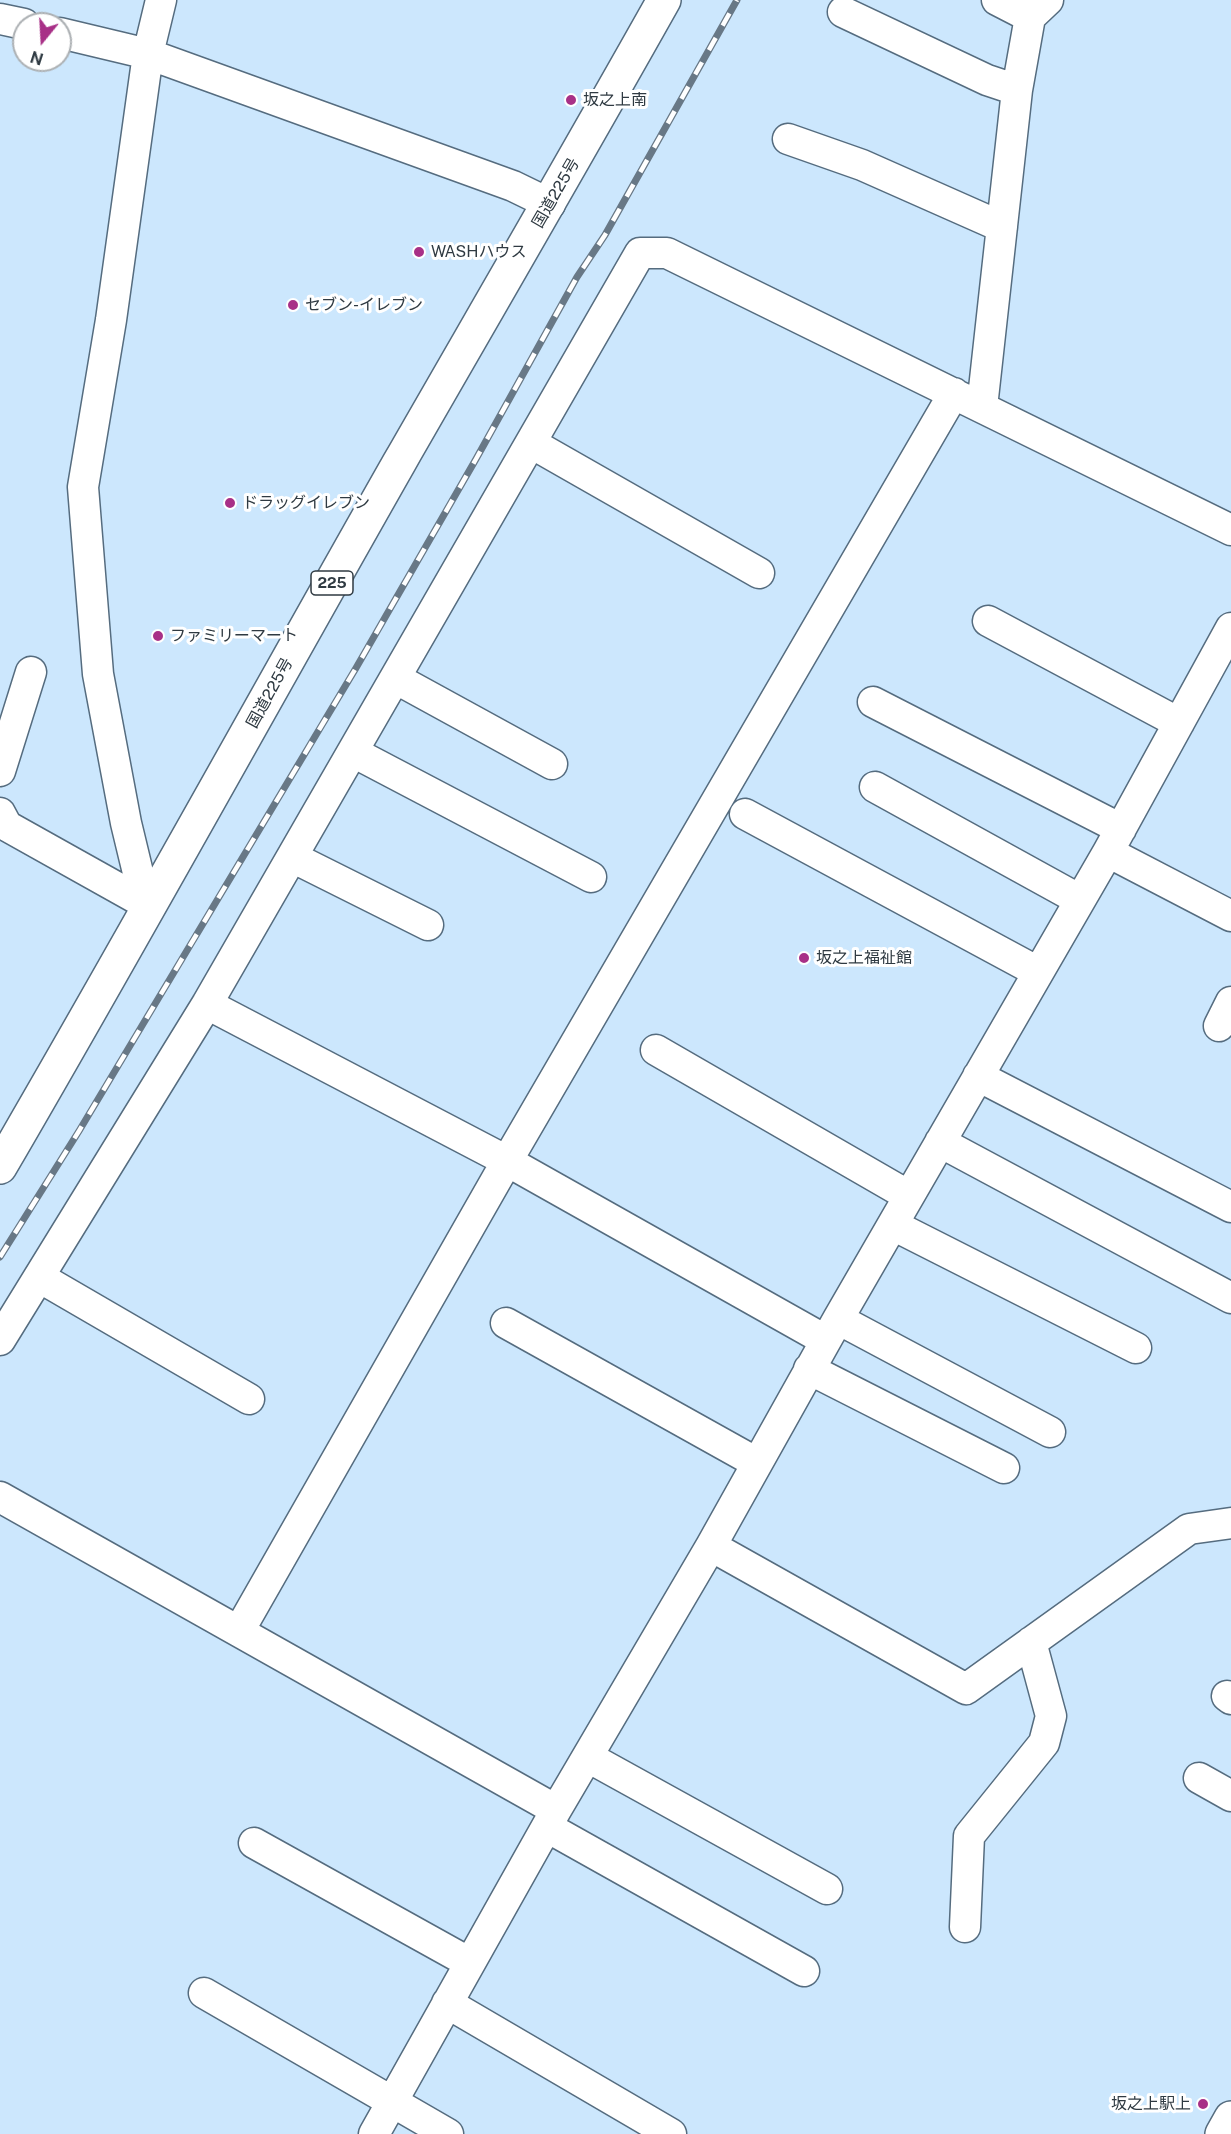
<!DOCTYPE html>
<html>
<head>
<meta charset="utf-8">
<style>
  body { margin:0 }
  #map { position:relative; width:1231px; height:2134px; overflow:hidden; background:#cce7fd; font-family:"Public Sans",sans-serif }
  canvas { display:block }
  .north { position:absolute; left:12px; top:12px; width:60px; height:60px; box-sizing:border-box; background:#fff; border:2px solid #acb0b3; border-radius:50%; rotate:198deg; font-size:16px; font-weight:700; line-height:24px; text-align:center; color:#2f3a42 }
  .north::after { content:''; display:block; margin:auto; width:21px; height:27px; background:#a83087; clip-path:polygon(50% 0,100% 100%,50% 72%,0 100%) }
</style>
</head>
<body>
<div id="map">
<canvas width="1231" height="2134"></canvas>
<div class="north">N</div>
</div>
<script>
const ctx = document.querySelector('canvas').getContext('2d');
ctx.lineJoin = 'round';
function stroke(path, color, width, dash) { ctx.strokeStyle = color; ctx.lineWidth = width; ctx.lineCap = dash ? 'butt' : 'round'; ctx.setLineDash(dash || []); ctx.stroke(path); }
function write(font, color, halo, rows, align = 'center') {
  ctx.font = font + ' "Public Sans","Noto Sans JP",sans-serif'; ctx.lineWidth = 6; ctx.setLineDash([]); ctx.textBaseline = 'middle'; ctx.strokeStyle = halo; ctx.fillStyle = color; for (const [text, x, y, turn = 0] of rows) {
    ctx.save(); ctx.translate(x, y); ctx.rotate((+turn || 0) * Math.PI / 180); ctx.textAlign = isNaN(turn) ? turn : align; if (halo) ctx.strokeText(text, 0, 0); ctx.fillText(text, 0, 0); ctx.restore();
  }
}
const street = new Path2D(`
  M997,0l33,17
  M843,12l144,68 30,10
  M0,19l24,5
  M60,33l88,21 365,132 37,18
  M788,139l74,26 140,62
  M982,407l35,-317 13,-73 18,-17
  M531,443l228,130
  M988,621l191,102
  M395,678l157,86
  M873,702l248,127
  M353,752l238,125
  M0,771l31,-99
  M875,787l205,113
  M0,813l7,13 143,80
  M745,814l293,158
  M1108,852l123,64
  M292,857l136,68
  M150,906l-11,-29 -13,-54 -28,-149 -15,-187 28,-167 37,-266 13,-54
  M207,1004l300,157 318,179
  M1219,1026l12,-24
  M656,1050l253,146
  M978,1076l253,131
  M940,1142l291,156
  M893,1225l243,123
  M39,1277l210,122
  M838,1319l212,113
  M506,1323l251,140
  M0,1340l207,-336 433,-751h27l564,277
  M809,1369l195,99
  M0,1497l556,313
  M711,1546l255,143 223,-160 42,-6
  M239,1631l268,-470 447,-768
  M1227,1696l4,3
  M588,1757l239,132
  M1199,1778l32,18
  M547,1827l257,144
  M254,1843l216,120
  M965,1927l4,-91 75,-93 7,-27 -20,-74
  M204,1993l244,141
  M447,2003l224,131
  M374,2134l182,-324 155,-264 127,-227 270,-467 123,-224`);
const secondary = new Path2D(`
  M1222,2134l9,-16`);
const highway = new Path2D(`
  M0,1167c136,-233 266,-470 399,-704 89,-155 178,-308 265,-463`);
const rail = new Path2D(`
  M0,1257l79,-126 277,-463 120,-209 101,-182 28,-42 132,-235`);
const markers = [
  [571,100,6,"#a83087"],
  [419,252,6,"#a83087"],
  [293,305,6,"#a83087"],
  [230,503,6,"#a83087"],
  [158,636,6,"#a83087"],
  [804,958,6,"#a83087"],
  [1203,2104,6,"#a83087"]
];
const shields = [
  [332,583,42]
];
const shieldNames = [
  ["225",332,583]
];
const poiNames = [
  ["坂之上南",583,100],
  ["WASHハウス",431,252],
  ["セブン-イレブン",305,305],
  ["ドラッグイレブン",242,503],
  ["ファミリーマート",170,636],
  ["坂之上福祉館",816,958],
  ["坂之上駅上",1191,2104,"right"]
];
const streetNames = [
  ["国道225号",556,193,-60],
  ["国道225号",270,693,-61]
];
stroke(street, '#556c7f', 33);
stroke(secondary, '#556c7f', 36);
stroke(highway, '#556c7f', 36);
stroke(street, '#fff', 30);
stroke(secondary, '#fff', 33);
stroke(highway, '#fff', 33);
stroke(rail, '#687886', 7);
stroke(rail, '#fff', 4.5, [14]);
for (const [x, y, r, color] of markers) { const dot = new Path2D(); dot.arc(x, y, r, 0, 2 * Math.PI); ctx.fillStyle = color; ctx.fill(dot); stroke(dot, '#fff', 2); }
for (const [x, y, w] of shields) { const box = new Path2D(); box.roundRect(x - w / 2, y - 12, w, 24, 4.5); ctx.fillStyle = '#fff'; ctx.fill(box); stroke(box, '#2f3a42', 1.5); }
write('bold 15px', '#2f3a42', null, shieldNames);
write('16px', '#2f3a42', '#fff', poiNames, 'left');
write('16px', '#2f3a42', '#fff', streetNames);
</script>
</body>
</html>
